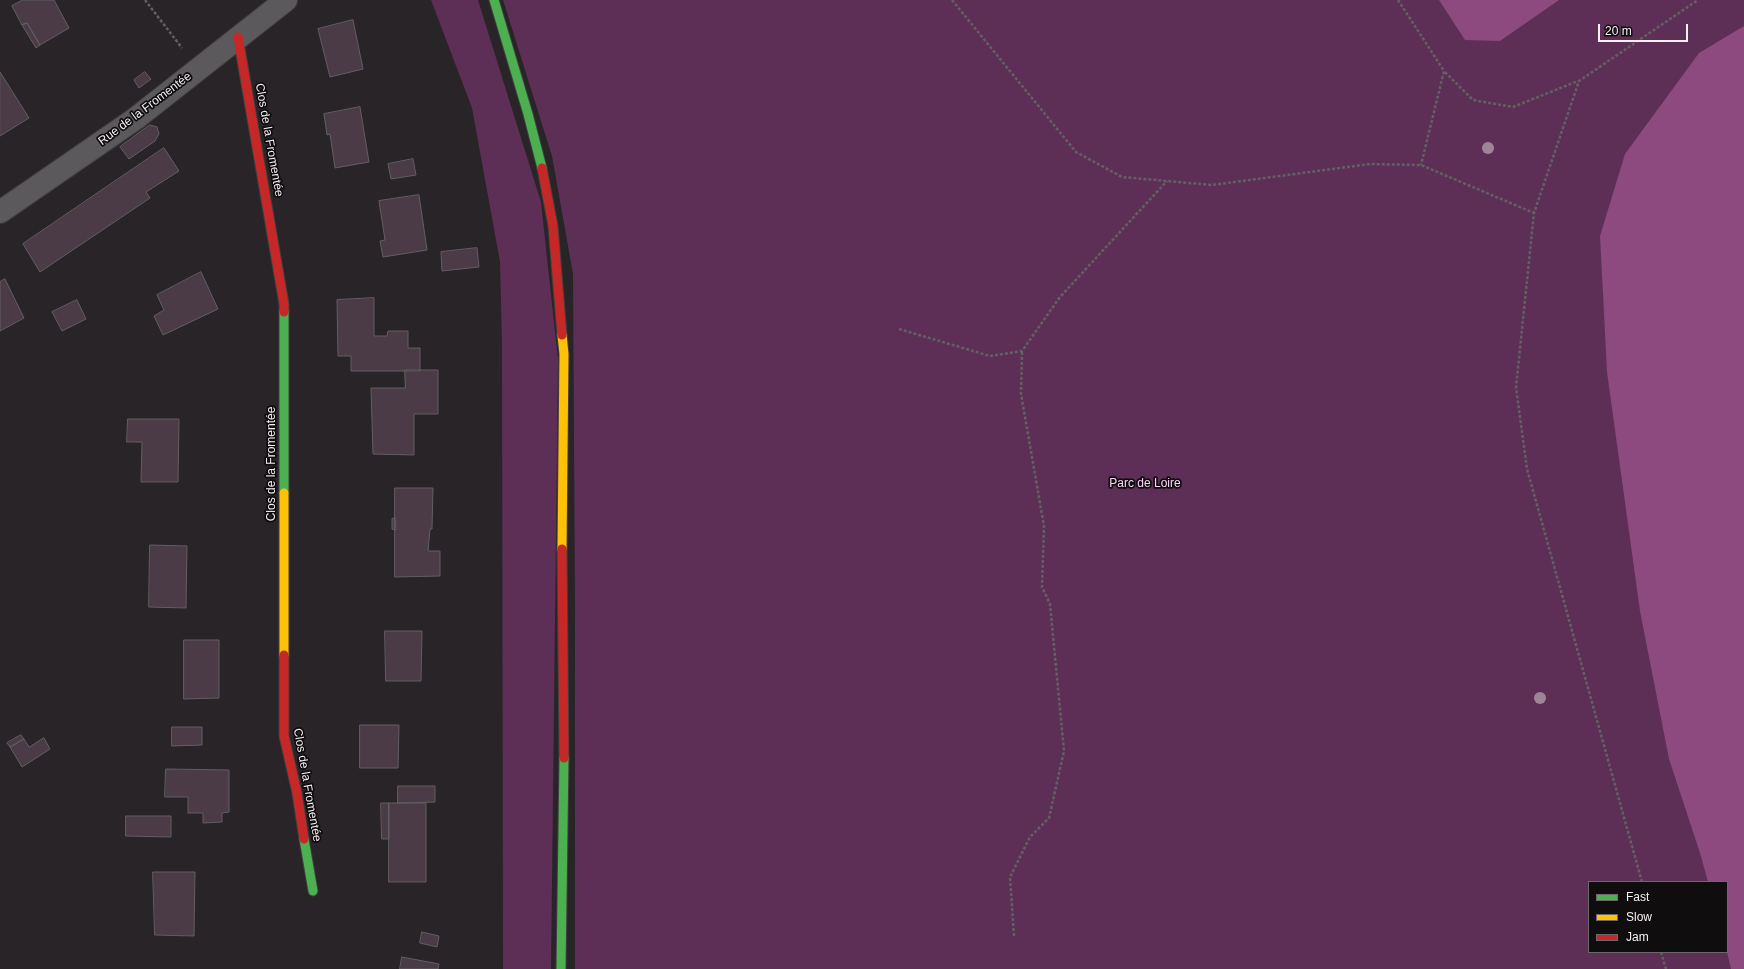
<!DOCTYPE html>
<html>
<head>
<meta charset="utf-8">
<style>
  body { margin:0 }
  #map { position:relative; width:1744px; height:969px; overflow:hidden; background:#282427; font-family:Arial,sans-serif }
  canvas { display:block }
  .legend { position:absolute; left:1588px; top:881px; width:140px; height:72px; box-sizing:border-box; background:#100d0f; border:1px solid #6c686b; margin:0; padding:5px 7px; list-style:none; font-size:12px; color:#f5f0f4 }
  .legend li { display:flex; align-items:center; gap:8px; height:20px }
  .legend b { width:20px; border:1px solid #6c686b }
  .scale { position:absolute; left:1598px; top:24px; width:90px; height:18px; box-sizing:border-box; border:2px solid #f5f0f4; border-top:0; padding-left:5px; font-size:12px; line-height:14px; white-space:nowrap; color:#f5f0f4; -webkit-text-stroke:3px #100d0f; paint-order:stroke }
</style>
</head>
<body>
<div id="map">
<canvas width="1744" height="969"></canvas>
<ul class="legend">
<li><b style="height:5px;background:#4caf50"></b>Fast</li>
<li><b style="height:5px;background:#ffc107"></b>Slow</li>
<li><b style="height:5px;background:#c62828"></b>Jam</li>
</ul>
<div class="scale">20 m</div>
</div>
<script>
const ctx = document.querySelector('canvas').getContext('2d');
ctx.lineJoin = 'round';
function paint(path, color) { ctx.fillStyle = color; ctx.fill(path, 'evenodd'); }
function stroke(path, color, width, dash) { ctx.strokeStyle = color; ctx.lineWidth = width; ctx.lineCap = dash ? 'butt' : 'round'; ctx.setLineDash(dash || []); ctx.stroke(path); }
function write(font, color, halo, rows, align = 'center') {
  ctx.font = font + ' Arial,sans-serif'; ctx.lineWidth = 3.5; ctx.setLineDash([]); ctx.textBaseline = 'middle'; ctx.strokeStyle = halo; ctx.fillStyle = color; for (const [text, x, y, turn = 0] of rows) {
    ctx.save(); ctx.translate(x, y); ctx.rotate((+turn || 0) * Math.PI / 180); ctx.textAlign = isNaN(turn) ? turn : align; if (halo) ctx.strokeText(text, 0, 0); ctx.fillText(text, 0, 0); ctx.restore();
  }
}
const green = new Path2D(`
  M431,0h47l63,202 17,158 -7,609h-48l-1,-626 -2,-81 -28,-154z
  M503,0h1241v969h-1169v-361l-2,-334 -21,-118zM1589,882h138v70h-138z`);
const water = new Path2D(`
  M1439,0h120l-59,41 -35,-1z
  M1744,26v943h-13l-4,-17v-70h-19l-7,-26 -32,-97 -29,-148 -33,-239 -7,-136 25,-82 74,-101z`);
const building = new Path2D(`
  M23,0h31l15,28 -29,17 -13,-22 -5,2 -10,-19z
  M353,20l10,49 -33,8 -12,-48z
  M27,23l13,22 -4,3 -14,-23z
  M0,72l29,46 -29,18z
  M145,72l6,7 -12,9 -5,-8z
  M360,107l9,55 -34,6 -5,-34 -3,1 -3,-21z
  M150,125l7,2 2,7 -4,7 -26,18 -9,-12z
  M164,148l15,23 -33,21 4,6 -110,74 -17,-28z
  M413,159l3,16 -25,4 -3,-15z
  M419,195l8,55 -44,7 -3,-16 5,-1 -6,-39z
  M477,248l2,19 -37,4 -1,-19z
  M201,272l17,37 -55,26 -9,-19 10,-6 -7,-15z
  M5,279l19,39 -24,13v-49z
  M374,298v38h13l1,-5h20v17h12v23h-69v-15h-13l-1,-56z
  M77,300l9,19 -24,12 -10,-19z
  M405,370h33v44h-24v41l-41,-1 -2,-66h34z
  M128,419h51l-1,63h-37l1,-40h-15z
  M395,488h38l-1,41h-2l-2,22h12v25l-45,1z
  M395,518l1,12 -4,-1v-10z
  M150,545l37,1 -1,62 -37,-1z
  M385,631h37l-1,50h-35z
  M184,640h35v58l-35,1z
  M360,725h39l-1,43h-38z
  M172,727h30v18l-30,1z
  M21,735l3,4 -14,8 -3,-4z
  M44,738l6,11 -28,18 -12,-20 14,-8 5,8z
  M166,769l63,1v42l-7,1v9l-19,1v-10h-15v-16h-23z
  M398,786h37v16l-37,1z
  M381,803h8v36h-7z
  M389,803h37v79h-37z
  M126,816h45v21l-45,-1z
  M153,872h42l-1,64 -39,-1z
  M422,932l17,4 -2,11 -17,-4z
  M402,957l37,7 -1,5h-38z`);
const path = new Path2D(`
  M145,0l37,48
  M952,0l124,152 46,25 90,8 158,-21 51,1 113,48
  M1398,0l46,71 -23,94
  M1445,72l28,28 40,7 65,-26
  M899,329l91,27 32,-5 38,-54 107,-116
  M1642,882l-115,-413 -11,-82 18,-174 45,-132 119,-81
  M1014,936l-4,-59 20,-40 19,-19 15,-67 -14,-147 -8,-17 2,-61 -23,-132 1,-43
  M1661,952l5,17`);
const street = new Path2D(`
  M0,212l135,-93 151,-119`);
const fast = new Path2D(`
  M494,0l34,114 14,54
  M284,312v181
  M304,839l9,52
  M561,969l3,-211`);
const slow = new Path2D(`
  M284,493v162
  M562,549l2,-195 -2,-19`);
const jam = new Path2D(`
  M238,37l46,267v8
  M542,168l11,58 9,109
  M562,549l2,209
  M284,655v81l13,57 7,46`);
const trees = [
  [1488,148],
  [1540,698]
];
const streetNames = [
  ["Rue de la Fromentée",145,109,-37],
  ["Clos de la Fromentée",269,140,80],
  ["Clos de la Fromentée",272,464,-90],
  ["Clos de la Fromentée",307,785,80]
];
const parkNames = [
  ["Parc de Loire",1145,484]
];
paint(green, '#5e2f56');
paint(water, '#8c4a7f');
paint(building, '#4a3b47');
stroke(building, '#625f61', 1);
stroke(street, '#423f41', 24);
stroke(fast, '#423f41', 11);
stroke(slow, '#423f41', 11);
stroke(jam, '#423f41', 11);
stroke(path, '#636062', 2.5, [3, 2]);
stroke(street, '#5b595b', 22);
stroke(fast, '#4caf50', 9);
stroke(slow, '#ffc107', 9);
stroke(jam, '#c62828', 9);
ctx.fillStyle = '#9d8597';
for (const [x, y] of trees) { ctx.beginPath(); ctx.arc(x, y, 6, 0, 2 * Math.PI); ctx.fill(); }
write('12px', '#f5f0f4', '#100d0f', streetNames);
write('12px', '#fdd4f3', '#100d0f', parkNames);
</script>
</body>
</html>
